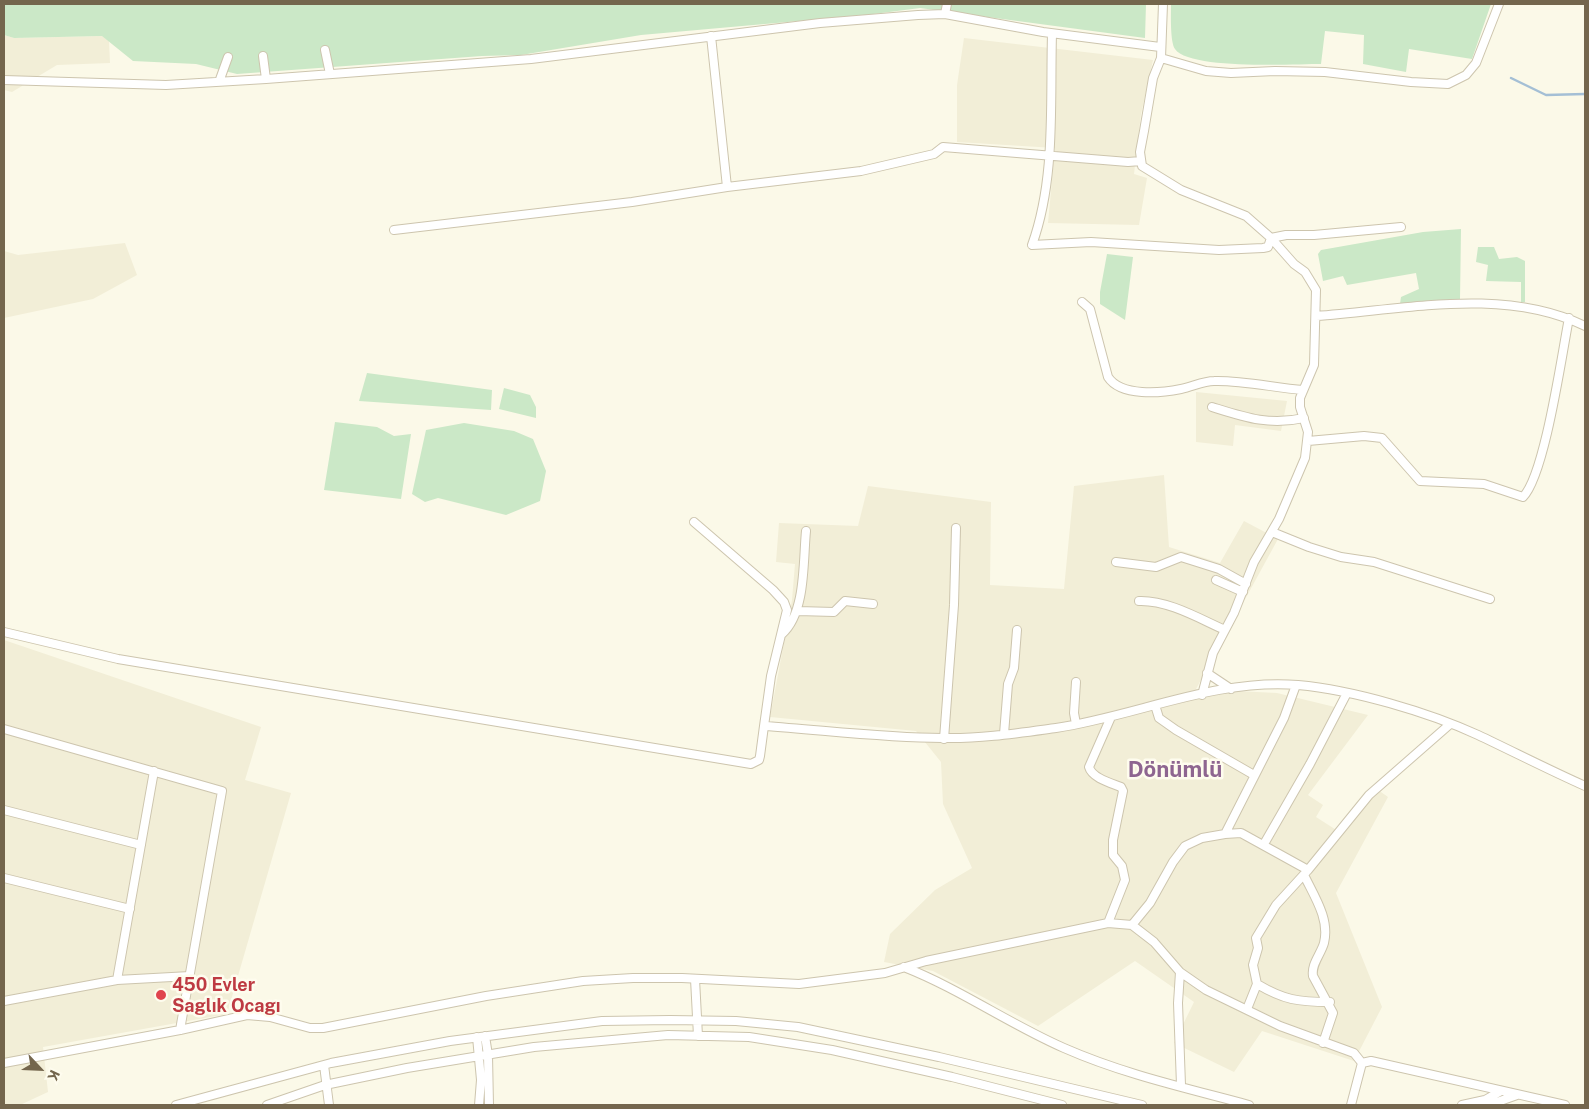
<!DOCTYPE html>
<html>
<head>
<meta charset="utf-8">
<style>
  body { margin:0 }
  #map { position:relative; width:1589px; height:1109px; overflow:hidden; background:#fbf9e8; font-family:"Public Sans",sans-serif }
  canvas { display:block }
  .frame { position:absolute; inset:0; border:5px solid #74664d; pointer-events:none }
  .north { position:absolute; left:15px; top:1044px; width:50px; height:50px; -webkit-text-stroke:4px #fefcee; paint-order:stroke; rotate:115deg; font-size:14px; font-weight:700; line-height:20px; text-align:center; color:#74664d }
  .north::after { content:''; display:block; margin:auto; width:18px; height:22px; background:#74664d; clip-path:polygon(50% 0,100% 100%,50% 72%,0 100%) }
</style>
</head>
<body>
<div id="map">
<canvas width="1589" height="1109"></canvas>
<div class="frame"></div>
<div class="north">K</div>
</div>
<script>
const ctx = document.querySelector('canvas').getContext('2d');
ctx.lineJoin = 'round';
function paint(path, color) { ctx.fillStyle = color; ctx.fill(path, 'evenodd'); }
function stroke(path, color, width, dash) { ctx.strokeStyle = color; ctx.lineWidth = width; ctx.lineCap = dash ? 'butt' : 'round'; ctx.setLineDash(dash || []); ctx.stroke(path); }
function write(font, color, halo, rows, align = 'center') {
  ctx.font = font + ' "Public Sans",sans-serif'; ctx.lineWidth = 5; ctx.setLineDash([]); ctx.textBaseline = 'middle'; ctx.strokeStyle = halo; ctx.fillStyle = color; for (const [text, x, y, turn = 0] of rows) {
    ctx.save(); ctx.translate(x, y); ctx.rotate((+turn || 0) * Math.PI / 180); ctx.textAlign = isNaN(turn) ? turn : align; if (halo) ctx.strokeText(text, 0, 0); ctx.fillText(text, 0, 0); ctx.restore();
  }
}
const residential = new Path2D(`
  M4,35l10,3 89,-2 6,5 1,22 -53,2 -45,27 -8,-2z
  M964,38l189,22 -12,54 -7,60 13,4 -8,47 -91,-2 7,-75 -98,-6v-57z
  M125,243l12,32 -44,24 -89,19v-67l14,4z
  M1196,392l91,9 -6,30 -46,-6 -2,21 -37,-4z
  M1164,475l5,72 51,16 24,-42 34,18 -82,150 81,4 91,22 -60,80 15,10 -7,12 25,16 33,-46 14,10 -52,96 46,114 -28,54 -92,-30 -28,41 -60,-29 20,-41 -59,-41 -97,65 -105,-55 -49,-9 6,-28 45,-44 37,-22 -29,-64 -2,-42 -25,-31 -146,-14 22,-117 3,-36 -19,-2 3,-39 79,3 10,-40 123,16 -1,83 74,4 10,-103z
  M4,640l257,87 -16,53 46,13 -64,221 -184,33 5,45 -28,13h-16z`);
const green = new Path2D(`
  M4,4l1000,1 142,-1 -1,34 -225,-30 -54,7 -225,20 -120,20 -39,1 -245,18 -41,-10 -63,-3 -31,-25 -88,2 -10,-3z
  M1171,4h320l-19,55 -63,-10 -3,23 -43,-8 1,-29 -39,-4 -4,33c-27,0 -132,6 -146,-15 -5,-7 -4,-35 -4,-45z
  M1461,229l-1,70 -60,5 1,-7 18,-8 -3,-16 -69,12 -4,-9 -20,5 -5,-27 3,-4 102,-18z
  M1478,247h16l5,12 18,-2 8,4v41h-4v-20l-35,-1 2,-16 -12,-3z
  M1107,254l26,3 -8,63 -25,-16v-12z
  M367,373l125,17 -1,20 -132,-9z
  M504,388l26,7 6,12v11l-37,-9z
  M335,422l42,5 17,9 17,-2 -10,65 -77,-9z
  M464,423l50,8 19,8 13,32 -6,30 -34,14 -68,-17 -13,4 -13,-8 14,-64z`);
const stream = new Path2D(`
  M1511,78l35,17 39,-1`);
const minor = new Path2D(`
  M1163,4l-2,54 -8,20 -9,53 -4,21 2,14 39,24 65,26 25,22 23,26 11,8 11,18 -2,75 -14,33v9l8,25 -3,26 -26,61 -25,43 -20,51 -21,40 -11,42
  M945,14l2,-10
  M1052,34c-2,69 4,145 -20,211l59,-3 128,8 44,-2 5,-1 3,-9 15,-3h28l87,-8
  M711,36l16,151
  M325,50l5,24
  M263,56l3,23
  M1161,58l45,13 25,2 44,-2 50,1 86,10 37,2 18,-9 10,-12 23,-59
  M4,80l162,5 100,-6 265,-20 289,-36 98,-8 27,-1 98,18 117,15
  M219,82l9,-25
  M394,230l238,-28 95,-15 134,-16 73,-17 9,-7 185,15 13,-1
  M1082,302l8,7 18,68c13,20 53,16 73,12 11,-2 22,-8 33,-8 27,-1 62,7 89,9
  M1316,316c88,-6 186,-30 269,10
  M1212,407c32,10 57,19 92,11
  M1308,441l56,-5 18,2 38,43 64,3 39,13c22,-22 39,-144 46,-179
  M694,522l79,68 11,12 3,8 -16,66 -7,50
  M1272,532l37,15 32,10 33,5 116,37
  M1116,562l40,5 25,-10 38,12 27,15
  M1216,580l27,12
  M1139,601c29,-1 61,18 86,29
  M798,611l36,1 11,-11 28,3
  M4,632l114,27 633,105 8,-4 1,-4 4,-30c59,4 119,12 178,12 38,1 77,-5 114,-10 80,-12 160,-50 242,-43 55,5 130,27 180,50 36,17 71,35 107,51
  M782,634c24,-21 21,-73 24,-103
  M1207,673l24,16
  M1155,705l4,13 17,12 78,45
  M1076,724l-2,-11 2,-31
  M4,729l218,62 -42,239
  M1004,734l4,-50 6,-16 3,-38
  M944,739l10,-134 2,-77
  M4,810l137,35
  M1225,834l16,-1 67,37
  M1264,844l46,-80 37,-71
  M1304,875c10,21 26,44 20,68 -3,11 -13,21 -11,33l20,37 -10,30
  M4,878l126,31
  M1108,923l17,-43 -3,-14 -9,-11v-15l10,-49 -2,-4c-10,-4 -29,-9 -32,-20l22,-50
  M1132,925l22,17 26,30 -2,31 3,82
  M904,967c56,22 105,57 160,81 59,26 122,40 185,57
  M1180,972l26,18 74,36 74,27 8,10
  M695,979l3,57
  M117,980l37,-209
  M1257,984c27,16 41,18 73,18
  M4,1001l113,-21 73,-4
  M1247,1009l10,-25 -4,-19 5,-17 -2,-10 20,-33 32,-35 61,-75 80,-70
  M485,1036l3,19 1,50
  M477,1037l4,43 -2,25
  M4,1063l176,-33 67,-15 23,2 40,11h13l163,-32 97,-15 50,-3h49l117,6 86,-11 41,-12 182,-38 24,2 18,-22 23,-41 12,-16 17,-8 23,-4 59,-116 12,-33
  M324,1065l5,40
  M176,1105l155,-42 119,-22 152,-20 68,-1 66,1 62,6 141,30 203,48
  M267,1105l58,-20 82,-17 127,-21 134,-12 81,2 83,13 120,27 110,28
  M1351,1105l11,-42 9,-2 194,44
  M1462,1105l23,-5 16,-9
  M1489,1105l28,-10`);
const markers = [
  [161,995,6,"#e0444e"]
];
const healthNames = [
  ["450 Evler",172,985],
  ["Saglık Ocagı",172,1006]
];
const districtNames = [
  ["Dönümlü",1175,770]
];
paint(residential, '#f2eed7');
paint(green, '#cbe8c7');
stroke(stream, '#a4bfd5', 2.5);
stroke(minor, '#cdc5ae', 10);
stroke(minor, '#fff', 8);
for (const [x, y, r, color] of markers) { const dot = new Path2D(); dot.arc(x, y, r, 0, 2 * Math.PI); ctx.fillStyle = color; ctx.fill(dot); stroke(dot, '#fefcee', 2); }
write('bold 18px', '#be3a42', '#fefcee', healthNames, 'left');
write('bold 22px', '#8e6590', '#fefcee', districtNames);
</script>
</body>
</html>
